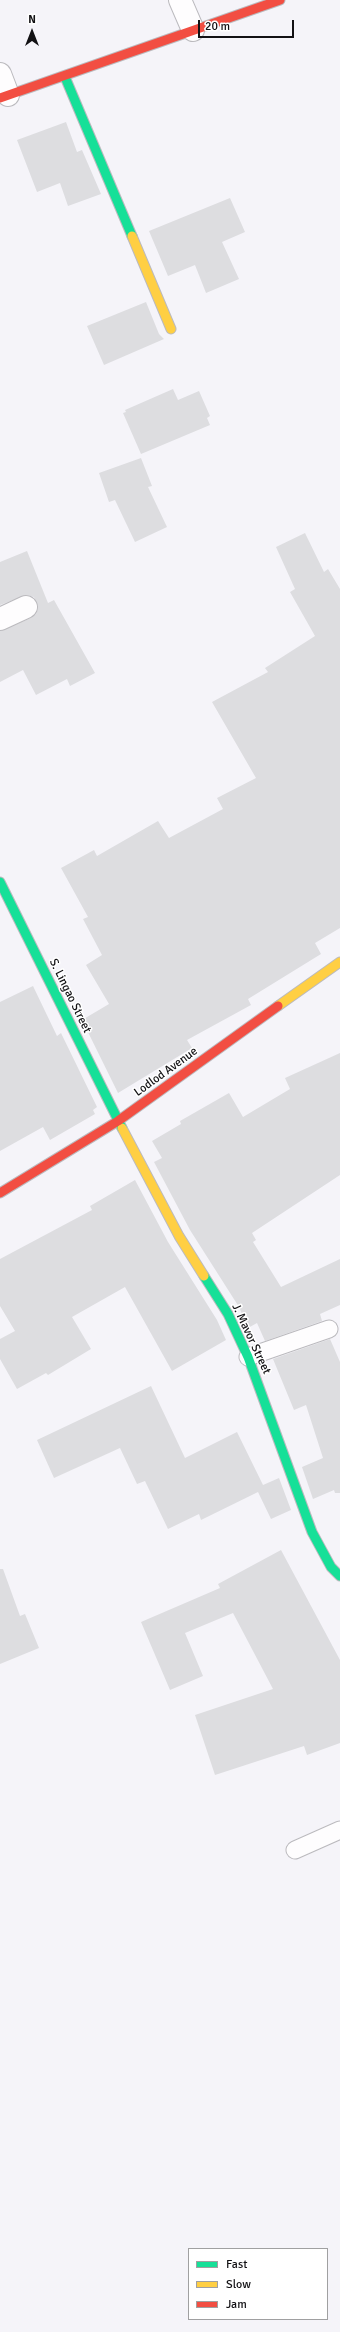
<!DOCTYPE html>
<html>
<head>
<meta charset="utf-8">
<style>
  body { margin:0 }
  #map { position:relative; width:340px; height:2332px; overflow:hidden; background:#f5f4f9; font-family:Signika,sans-serif }
  canvas { display:block }
  .legend { position:absolute; left:188px; top:2248px; width:140px; height:72px; box-sizing:border-box; background:#fff; border:1px solid #a0a0a1; margin:0; padding:5px 7px; list-style:none; font-size:12px; color:#121114 }
  .legend li { display:flex; align-items:center; gap:8px; height:20px }
  .legend b { width:20px; border:1px solid #a0a0a1 }
  .north { position:absolute; left:12px; top:12px; width:40px; height:40px; -webkit-text-stroke:3px #fff; paint-order:stroke; rotate:0deg; font-size:11px; font-weight:700; line-height:16px; text-align:center; color:#121114 }
  .north::after { content:''; display:block; margin:auto; width:14px; height:18px; background:#121114; clip-path:polygon(50% 0,100% 100%,50% 72%,0 100%) }
  .scale { position:absolute; left:198px; top:20px; width:96px; height:18px; box-sizing:border-box; border:2px solid #121114; border-top:0; padding-left:5px; font-size:12px; line-height:14px; white-space:nowrap; color:#121114; -webkit-text-stroke:3px #fff; paint-order:stroke }
</style>
</head>
<body>
<div id="map">
<canvas width="340" height="2332"></canvas>
<ul class="legend">
<li><b style="height:5px;background:#16e098"></b>Fast</li>
<li><b style="height:5px;background:#ffcf43"></b>Slow</li>
<li><b style="height:5px;background:#f24e42"></b>Jam</li>
</ul>
<div class="north">N</div>
<div class="scale">20 m</div>
</div>
<script>
const ctx = document.querySelector('canvas').getContext('2d');
ctx.lineJoin = 'round';
function paint(path, color) { ctx.fillStyle = color; ctx.fill(path, 'evenodd'); }
function stroke(path, color, width, dash) { ctx.strokeStyle = color; ctx.lineWidth = width; ctx.lineCap = dash ? 'butt' : 'round'; ctx.setLineDash(dash || []); ctx.stroke(path); }
function write(font, color, halo, rows, align = 'center') {
  ctx.font = font + ' Signika,sans-serif'; ctx.lineWidth = 3; ctx.setLineDash([]); ctx.textBaseline = 'middle'; ctx.strokeStyle = halo; ctx.fillStyle = color; for (const [text, x, y, turn = 0] of rows) {
    ctx.save(); ctx.translate(x, y); ctx.rotate((+turn || 0) * Math.PI / 180); ctx.textAlign = isNaN(turn) ? turn : align; if (halo) ctx.strokeText(text, 0, 0); ctx.fillText(text, 0, 0); ctx.restore();
  }
}
const building = new Path2D(`
  M66,122l11,30 5,-2 19,44 -33,12 -8,-23 -23,9 -20,-52z
  M230,198l15,34 -23,10 17,37 -33,14 -11,-28 -27,11 -19,-45z
  M146,302l13,32 5,5 -60,26 -17,-39z
  M173,389l5,11 21,-9 11,25 -3,2 3,7 -69,29 -18,-41 3,-1 -1,-2z
  M141,458l11,28 -4,1 19,40 -32,15 -20,-42 -6,2 -10,-29z
  M305,533l19,39 4,-3 12,20v339l-25,15 6,11 -73,45 3,6 -64,35 5,8 -74,45 -36,-73 27,-16 -23,-39 16,-10 -19,-36 5,-2 -27,-49 33,-18 3,6 61,-35 11,17 54,-29 -6,-11 39,-20 -44,-76 56,-30 -3,-4 50,-32 -25,-44 5,-3 -19,-42z
  M27,551l21,52 6,-3 41,73 -25,13 -3,-7 -31,16 -13,-25 -23,12v-51l31,-13 5,-4 2,-6 -4,-11 -7,-2 -27,10v-43z
  M33,986l24,50 4,-3 36,74 -4,3 2,4 -45,26 -7,-13 -43,24v-149z
  M340,1053v122l-88,58 4,7 -3,2 28,45 59,-28v46l-20,9 2,7 -57,20 -8,-18 -9,5 -9,-21 -49,-77 -36,-68 8,-4 -10,-17 29,-17 -1,-3 49,-28 14,24 47,-28 -5,-11z
  M135,1180l33,62 49,78 9,20 -54,31 -47,-84 -53,30 19,32 -43,26 -2,-2 -29,16 -17,-30v-20l15,-8 -15,-25v-47l92,-49 -2,-4z
  M330,1339l10,23v131h-5l-1,-3 -21,9 -11,-32 21,-9 -17,-53 -12,5 -21,-51z
  M151,1386l34,72 52,-26 26,53 16,-7 12,32 -20,9 -13,-27 -57,28 -2,-6 -31,15 -23,-48 -8,3 -17,-36 -66,30 -17,-38z
  M281,1550l59,110v83l-33,12 -3,-9 -89,29 -20,-60 78,-26 -40,-76 -48,20 18,43 -33,14 -29,-68 79,-34 -2,-4z
  M0,1569h3l17,47 5,-2 14,34 -39,16z`);
const lane = new Path2D(`
  M248,1357l81,-28
  M295,1850l45,-20`);
const street = new Path2D(`
  M180,0l13,30
  M0,74l8,21
  M0,619l26,-12`);
const fast = new Path2D(`
  M65,77l67,159
  M0,882l122,246
  M204,1276l24,38 20,43 64,175 19,35 9,9`);
const slow = new Path2D(`
  M132,236l39,93
  M278,1006l62,-44
  M122,1128l57,108 25,40`);
const jam = new Path2D(`
  M0,98l280,-98
  M0,1193l118,-72 160,-115`);
const streetNames = [
  ["S. Lingao Street",70,996,64],
  ["Lodlod Avenue",166,1072,-36],
  ["J. Mavor Street",251,1339,65]
];
paint(building, '#dddde0');
stroke(lane, '#bbbabe', 19);
stroke(street, '#bbbabe', 24);
stroke(fast, '#bbbabe', 11);
stroke(slow, '#bbbabe', 11);
stroke(jam, '#bbbabe', 11);
stroke(lane, '#fefdfe', 17);
stroke(street, '#fefdfe', 22);
stroke(fast, '#16e098', 9);
stroke(slow, '#ffcf43', 9);
stroke(jam, '#f24e42', 9);
write('12px', '#121114', '#fff', streetNames);
</script>
</body>
</html>
